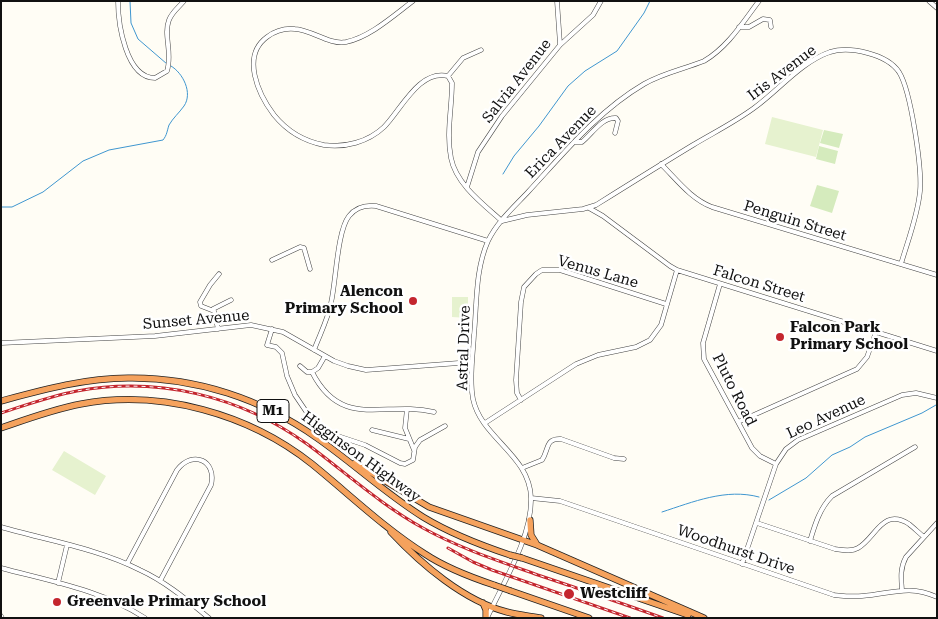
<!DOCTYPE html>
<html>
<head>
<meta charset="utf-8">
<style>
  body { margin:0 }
  #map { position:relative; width:938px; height:619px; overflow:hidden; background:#fffdf5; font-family:"Roboto Serif",serif }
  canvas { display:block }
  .frame { position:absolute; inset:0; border:2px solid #111; pointer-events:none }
</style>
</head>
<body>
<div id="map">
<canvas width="938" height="619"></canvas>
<div class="frame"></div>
</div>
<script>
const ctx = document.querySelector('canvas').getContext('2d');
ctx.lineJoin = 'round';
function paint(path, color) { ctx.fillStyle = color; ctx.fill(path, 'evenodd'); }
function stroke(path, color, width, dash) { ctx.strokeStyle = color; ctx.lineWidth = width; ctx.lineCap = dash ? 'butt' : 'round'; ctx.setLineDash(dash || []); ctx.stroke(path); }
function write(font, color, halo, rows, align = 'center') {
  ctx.font = font + ' "Roboto Serif",serif'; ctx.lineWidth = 5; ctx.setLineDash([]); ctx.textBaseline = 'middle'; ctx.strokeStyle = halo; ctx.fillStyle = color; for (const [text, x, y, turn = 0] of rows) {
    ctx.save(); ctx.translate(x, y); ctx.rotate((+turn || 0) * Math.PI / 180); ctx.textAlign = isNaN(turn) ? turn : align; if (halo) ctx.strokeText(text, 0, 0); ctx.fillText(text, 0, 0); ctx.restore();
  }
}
const green = new Path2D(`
  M824,130l19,4 -4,14 -19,-5z
  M819,146l19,5 -3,13 -19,-5z
  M817,185l22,6 -7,22 -22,-7z`);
const pitch = new Path2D(`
  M772,117l51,13 -7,27 -51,-13z
  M452,297h16v21l-16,-1z
  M64,451l42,25 -11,19 -43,-25z`);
const stream = new Path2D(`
  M130,1l1,22 7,16 29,25
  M503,174l11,-18 25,-30 29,-40 17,-15 32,-20 27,-38 6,-12
  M1,207h11l31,-15 40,-31 26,-11 54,-10c4,-5 4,-9 6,-15 4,-7 10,-12 15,-19 9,-13 -1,-33 -13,-40
  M769,500l37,-22 26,-23 18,-8 15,-10 57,-24 14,-8
  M662,512c31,-10 64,-24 97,-15`);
const minor = new Path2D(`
  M118,1c0,23 8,77 37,77l12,-7c6,-18 -4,-36 2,-51 3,-8 10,-13 15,-19
  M413,1c-20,15 -43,36 -67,41 -17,3 -34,-12 -51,-13 -10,-1 -20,2 -28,8 -26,19 -9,57 7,78 13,16 29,26 50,30 21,3 44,-3 60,-18 17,-17 35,-58 64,-51l4,7c0,25 -6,50 -1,75 5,26 32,46 51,63
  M557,1l3,43
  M929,1l8,7
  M739,27h10l14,-8 7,1 1,7
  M448,76l15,-18 18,-8
  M574,142h8c10,-8 20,-25 34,-24l2,3 -3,12
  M661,164c16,16 30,35 51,43l225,68
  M467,187l11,-35 24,-36 58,-71 33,-30 8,-14
  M589,208l14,8 67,50 7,4 260,81
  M502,221l25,-6 56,-6 13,-4c32,-20 64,-40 97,-60 20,-12 42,-23 61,-37 25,-18 47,-46 76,-56 20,-6 57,2 69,20 12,19 23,96 21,119 -2,24 -12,49 -19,73
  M272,260l28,-13 4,1 6,21
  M720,284l-17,59 1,16 48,89 8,8 16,8
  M213,309l18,-9
  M218,329l-4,-18 -13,-5 -1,-4 10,-17 9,-11
  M272,329l-5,16 9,2 6,6 5,23 8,19 21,31 10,6 39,13 35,18 5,1 8,-4 2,-13 5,-7 25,-14
  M1,343l154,-7 96,-11 32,7 51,29 14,5 18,4 106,-8
  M314,350c6,-16 14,-31 17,-47 5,-21 6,-72 18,-87 7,-9 17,-11 27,-10l112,35
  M300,366l7,6h5l6,-4 7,-12
  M312,372c30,59 73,28 122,40
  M521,400l-4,-7 -1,-13 5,-78 3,-15 12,-13 6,-4h18l106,34
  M407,409l-2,19 9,22
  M738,422l119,-53 10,-12 9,-25
  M485,423l91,-59 22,-9 38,-8 14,-7 11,-15 16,-55
  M372,430l37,9
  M522,468l20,-8c7,-10 3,-22 19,-21l53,19 10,1
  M531,498l29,3 274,94c10,1 19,2 28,1 29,-2 46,-12 75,1
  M757,523l78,26c8,1 16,3 23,-1 18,-10 24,-41 51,-24 5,4 10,9 15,13
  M1,527c45,13 98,22 139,43 26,12 47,30 69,48
  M810,541c5,-17 10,-33 22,-45l83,-49
  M127,564l50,-94c16,-21 40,-9 34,15l-51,96
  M742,564l34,-100 10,-15 12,-9 104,-45 14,-2 21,5
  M1,568c49,13 101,22 144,50
  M58,583l9,-38
  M902,590c-1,-12 -2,-22 4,-33l31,-34
  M1,616l1,2
  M487,618c16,-35 45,-81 44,-120 -1,-43 -50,-60 -58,-99 -4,-21 0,-43 1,-64 3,-31 1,-65 14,-94 9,-19 26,-34 40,-49 36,-39 70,-81 116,-108 19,-11 40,-15 60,-23 24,-14 39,-39 55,-60`);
const highway = new Path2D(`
  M1,401c41,-11 84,-23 127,-23 68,-1 134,21 189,60 36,25 69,56 106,79 28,17 57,28 87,38
  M1,428c26,-9 53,-19 80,-24 80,-15 168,10 231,60 37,30 72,64 113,90 21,14 45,23 69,31
  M355,463l74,44 108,38 167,73
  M530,520l1,15 5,8
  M391,532c30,32 73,69 116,80 11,3 23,4 34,6
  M522,558l166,57
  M511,591l78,27
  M483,603l3,7v8`);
const rail = new Path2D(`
  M1,413c25,-8 50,-17 76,-22 81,-15 163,5 230,53 38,28 74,61 116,84 36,20 76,33 115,47 42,14 83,28 125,43
  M448,548l25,14 19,8 138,48`);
const highwayBridge = new Path2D(`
  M510,555l12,3
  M494,585l17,6`);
const markers = [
  [413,301,5,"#c4262e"],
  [780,337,5,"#c4262e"],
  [569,594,6,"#c4262e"],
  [57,602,5,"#c4262e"]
];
const shields = [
  [273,411,32]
];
const shieldNames = [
  ["M1",273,411]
];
const streetNames = [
  ["Iris Avenue",782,73,-37],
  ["Salvia Avenue",517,81,-52],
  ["Erica Avenue",561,142,-46],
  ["Penguin Street",795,221,17],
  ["Venus Lane",598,272,16],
  ["Falcon Street",759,284,17],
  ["Sunset Avenue",196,320,-5],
  ["Astral Drive",464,348,-88],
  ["Pluto Road",734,390,63],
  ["Leo Avenue",826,417,-25],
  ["Higginson Highway",361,457,36],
  ["Woodhurst Drive",736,550,19]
];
const poiNames = [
  ["Alencon",403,292,"right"],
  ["Primary School",403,309,"right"],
  ["Falcon Park",790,328],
  ["Primary School",790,345],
  ["Westcliff",580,594],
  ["Greenvale Primary School",67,602]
];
paint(green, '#d5ebbd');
paint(pitch, '#e6f2cf');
stroke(stream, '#3f96cf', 1);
stroke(minor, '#444', 5);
stroke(highway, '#222', 7);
stroke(minor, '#fff', 4);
stroke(highway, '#f5a25d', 5.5);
stroke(rail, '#c4262e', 3);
stroke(rail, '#fff', 1, [4]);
stroke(highwayBridge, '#222', 7, []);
stroke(highwayBridge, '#f5a25d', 5.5);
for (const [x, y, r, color] of markers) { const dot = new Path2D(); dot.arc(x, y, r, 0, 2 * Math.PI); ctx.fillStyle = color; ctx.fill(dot); stroke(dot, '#fff', 2); }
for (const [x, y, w] of shields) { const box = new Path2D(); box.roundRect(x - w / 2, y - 11.5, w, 23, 4); ctx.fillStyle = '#fff'; ctx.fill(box); stroke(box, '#111', 1); }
write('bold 14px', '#111', null, shieldNames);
write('15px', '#111', '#fff', streetNames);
write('bold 15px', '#111', '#fff', poiNames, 'left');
</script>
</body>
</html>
